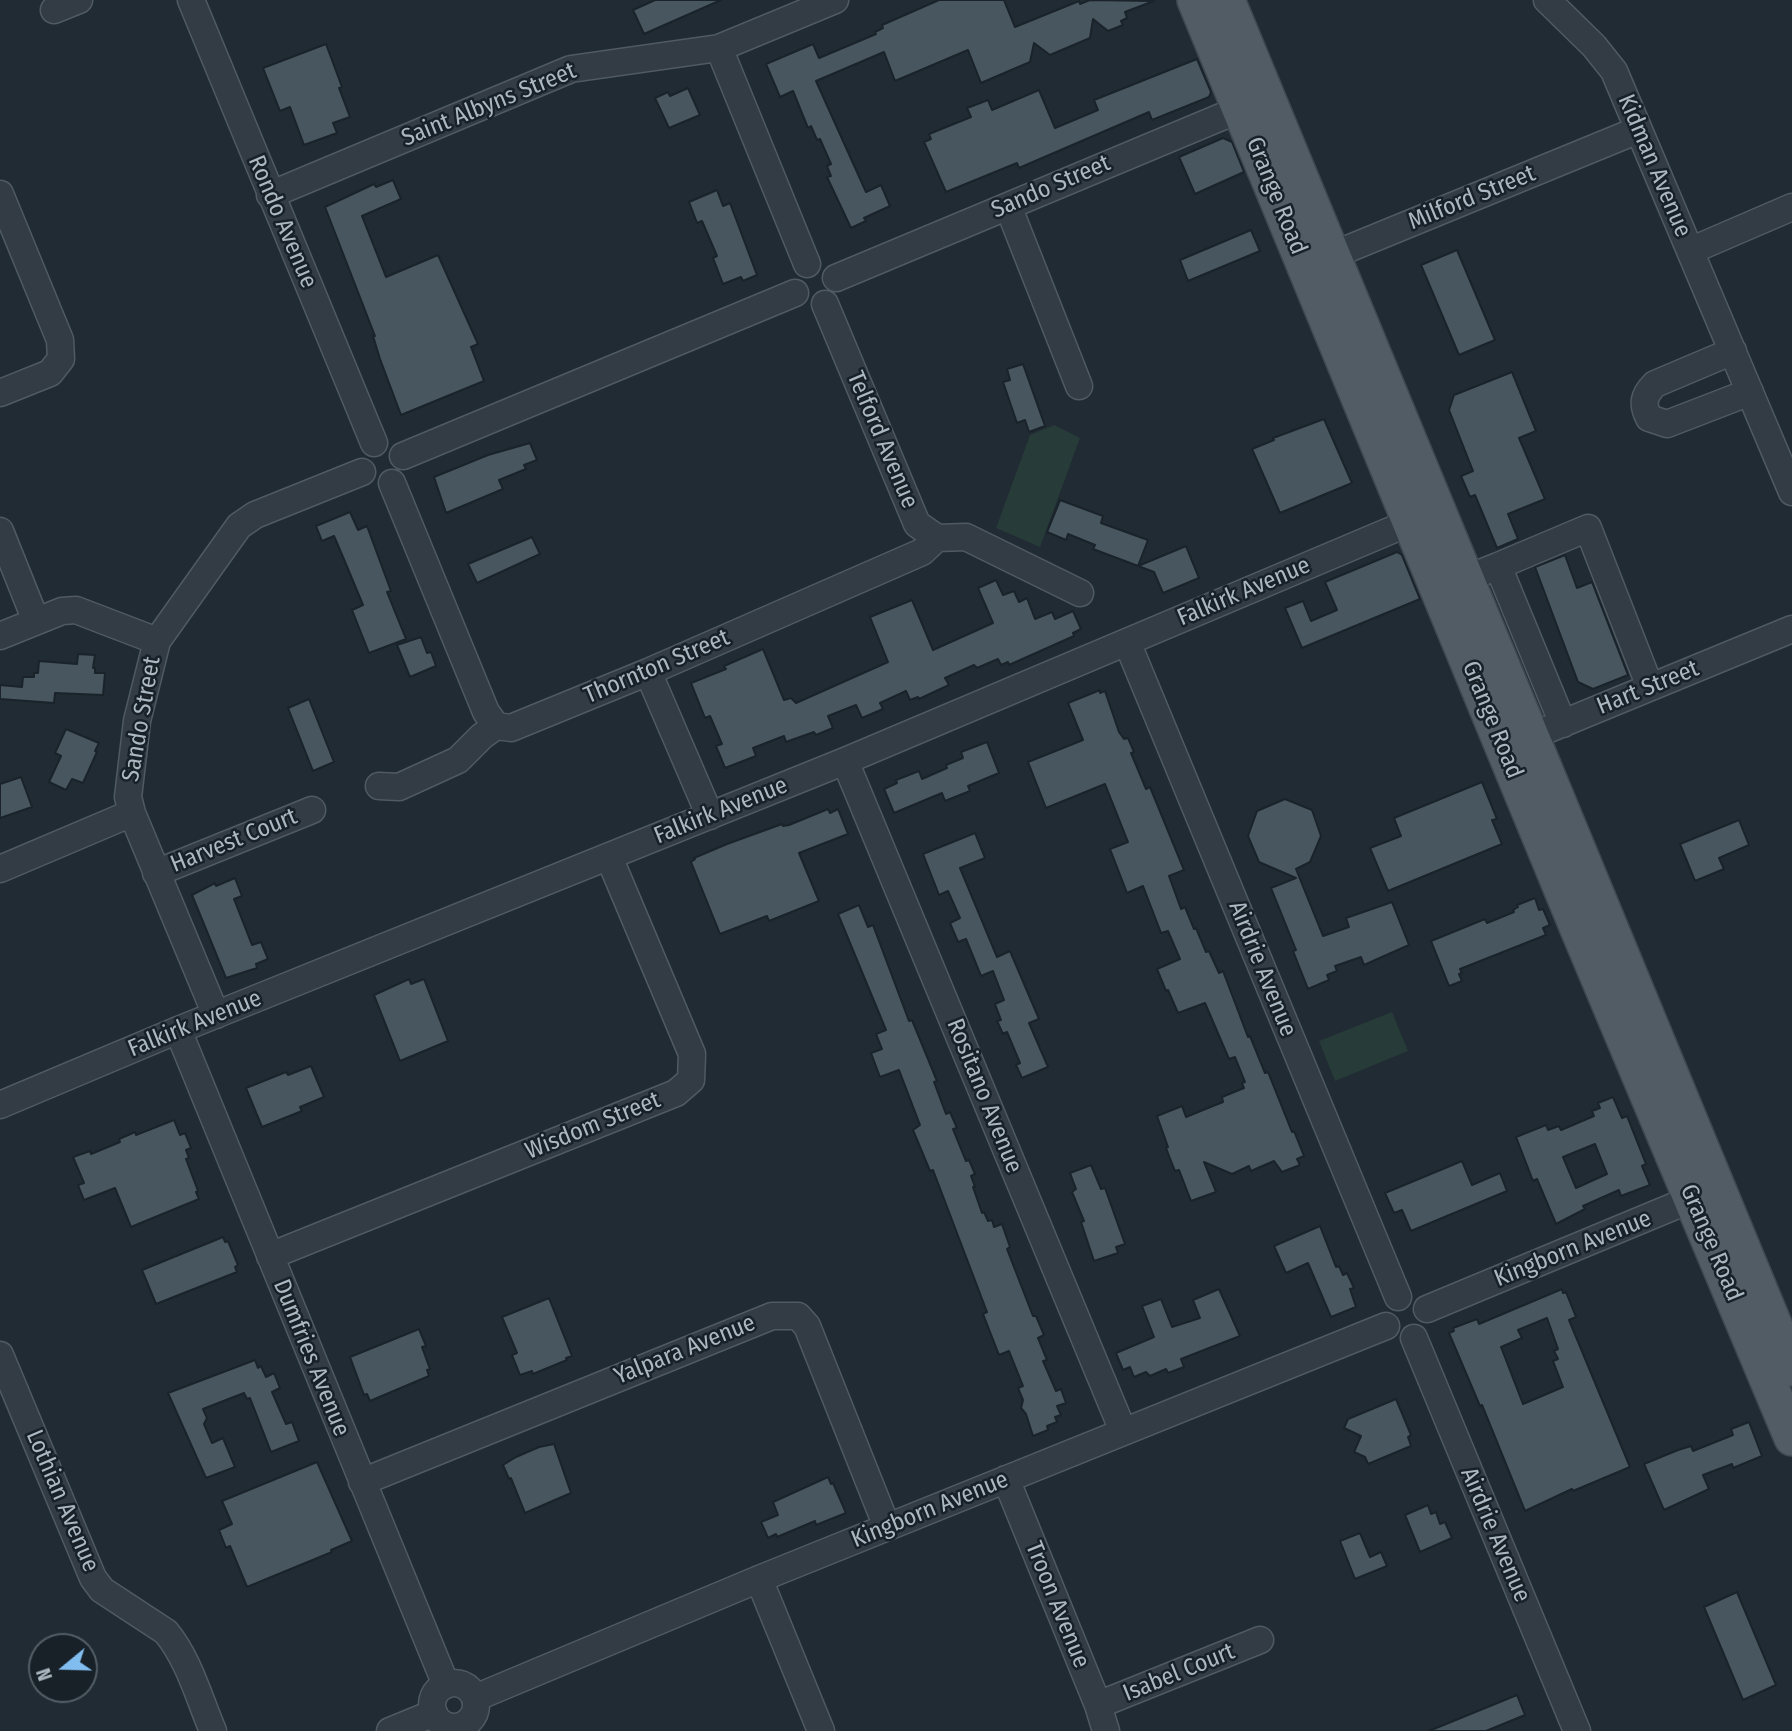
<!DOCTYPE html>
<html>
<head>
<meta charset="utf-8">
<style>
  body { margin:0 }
  #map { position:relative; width:1792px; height:1731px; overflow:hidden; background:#202b33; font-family:"Fira Sans Condensed",sans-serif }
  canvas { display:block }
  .north { position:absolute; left:28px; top:1633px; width:70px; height:70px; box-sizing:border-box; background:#182128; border:2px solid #535d65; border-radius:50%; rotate:251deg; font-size:19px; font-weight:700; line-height:28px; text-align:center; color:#acb8c1 }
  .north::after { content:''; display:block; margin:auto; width:24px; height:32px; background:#82bdf0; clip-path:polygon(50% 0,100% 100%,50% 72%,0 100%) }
</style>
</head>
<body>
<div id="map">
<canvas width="1792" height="1731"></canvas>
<div class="north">N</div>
</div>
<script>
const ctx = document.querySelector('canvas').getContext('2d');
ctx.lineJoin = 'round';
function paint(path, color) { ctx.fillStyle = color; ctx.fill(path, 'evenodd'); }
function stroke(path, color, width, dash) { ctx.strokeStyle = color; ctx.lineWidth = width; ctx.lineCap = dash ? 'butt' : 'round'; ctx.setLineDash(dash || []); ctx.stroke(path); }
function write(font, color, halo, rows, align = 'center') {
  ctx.font = font + ' "Fira Sans Condensed",sans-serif'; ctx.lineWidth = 5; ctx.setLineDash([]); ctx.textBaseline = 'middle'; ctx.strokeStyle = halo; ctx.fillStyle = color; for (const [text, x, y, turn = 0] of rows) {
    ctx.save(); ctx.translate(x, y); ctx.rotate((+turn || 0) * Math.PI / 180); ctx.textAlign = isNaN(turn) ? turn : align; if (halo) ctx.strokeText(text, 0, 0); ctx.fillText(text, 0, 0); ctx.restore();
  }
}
const green = new Path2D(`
  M1054,425l26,13 -40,109 -44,-19 34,-93z
  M1392,1012l16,39 -73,30 -16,-40z`);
const building = new Path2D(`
  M655,0h66l-77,34 -11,-24z
  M939,0h65l11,27 64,-26 1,3 10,-4 64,1 -29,11 2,6 -6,3 2,4 -15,6 -15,-12 -3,19 -40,17 -16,-12 -4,19 -49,21 -13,-33 -73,31 -11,-29 -68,29 50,111 15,-7 9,21 -26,12 2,3 -15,7 -24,-51 4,-1 -4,-10 4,-2 -11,-25 -3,1 -6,-14 -3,2 -15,-37 -13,6 -14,-33 47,-20 6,14 57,-24 -1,-2 8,-4 -1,-3z
  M326,44l16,43 -3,1 11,29 -17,6 4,10 -33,12 -14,-38 -10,4 -17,-43z
  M1197,59l14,33 -2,5 -57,23 -3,-8 -130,56 -2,-5 -71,29 -22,-50 7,-3 -2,-5 42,-17 -4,-9 21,-8 4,10 47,-20 16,38 43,-18 -4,-10z
  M688,88l12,27 -31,13 -14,-30 13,-6 2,4z
  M1223,138l9,4 12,30 -49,22 -16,-37z
  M393,180l8,19 -39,17 24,61 52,-22 40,89 -7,3 13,34 -83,34 -21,-56 -7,-23h2l-50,-129 49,-23 2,3z
  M717,190l6,16 7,-3 27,72 -14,6 -2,-4 -18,7 -10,-26 4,-2 -15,-35 -5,2 -8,-21z
  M1251,230l9,21 -72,30 -8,-21z
  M1457,250l38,90 -36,15 -38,-90z
  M1023,364l22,62 -16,6 -4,-12 -8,3 -14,-41 7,-2 -3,-11z
  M1512,372l24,59 -17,7 26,61 -37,15 10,25 -21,9 -22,-53 -5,2 -9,-21 12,-5 -24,-61 5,-15z
  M1324,419l28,64 -72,30 -28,-64 22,-9 -1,-2z
  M530,443l7,17 -13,5 2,4 -27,11 4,9 -57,24 -12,-36 54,-22z
  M1060,500l43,16 -2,7 47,17 -10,26 48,-20 13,32 -36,15 -9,-21 -61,-23 2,-4 -27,-11 -2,6 -19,-8z
  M350,512l8,18 9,-4 24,65 -4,1 19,47 -37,14 -17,-43 11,-5 -20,-48 -9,-21 -12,5 -6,-15z
  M532,537l8,17 -63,29 -9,-19z
  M1397,552l5,3 18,44 -118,49 -17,-40 18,-7 8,20 26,-11 -12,-28z
  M1565,555l12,33 15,-6 36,93 -35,14 -15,-7 -43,-115z
  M996,580l7,15 11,-4 5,11 8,-4 8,21 17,-7 3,7 18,-8 8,18 -8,4 1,3 -65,29 -1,-3 -7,3 -3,-6 -21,9 -3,-3 -29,13 4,7 -30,14 -1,-2 -8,3 -4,-9 -26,12 3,6 -21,9 -6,-13 -28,11 5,12 -17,7 -2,-3 -28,10 -2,-6 -31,12 3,8 -31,12 -9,-22 6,-2 -12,-28 -5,2 -14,-35 35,-14 -2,-3 39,-17 21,51 7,-2 5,5 92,-41 -18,-45 42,-17 21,50 60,-27 -15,-35z
  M421,637l6,16 4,-1 5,14 -26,11 -13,-32z
  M78,654l17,1 -2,13h2v5h10l-2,22 -48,-2 -1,10 -54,-4v-14l22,2 1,-10h11v-4h4l1,-12 38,3z
  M1100,690v3l5,-2 14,41 5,7 4,-1 6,14 -3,1 15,36 4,-2 34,83 -15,6 12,33 4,-2 9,22 2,-1 10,24 3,-1 10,22 4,-2 25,66 2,-1 15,37 3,-1 24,60 2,-1 10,25 -7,3 3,6 -18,7 -8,-11 -23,10 -2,-5 -17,8 -28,-12 12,30 -25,9 -12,-31 -4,1 -4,-10 -5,-13 2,-1 -11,-31 25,-10 4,11 17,-7 20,-8 -1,-5 22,-9 -2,-5 3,-1 -10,-25 -6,2 -24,-56 -27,10 -10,-23 -2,1 -9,-22 23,-10 -12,-28 -7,2 -18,-47 -16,7 -17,-44 18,-7 -23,-58 -59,24 -18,-46 55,-22 -15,-37z
  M309,699l25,63 -21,9 -25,-63z
  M66,729l33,14 -4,8 2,1 -14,31 -11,-4 -6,11 -17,-8 12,-26 -6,-3z
  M987,742l12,31 -31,13 2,5 -25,10 -3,-8 -48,20 -10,-24 13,-6 -1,-3 23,-9 3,8 25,-11 -1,-3 17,-7 -2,-6z
  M21,777l11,30 -32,11v-34z
  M1482,782l15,37 -5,1 10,24 -114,47 -18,-43 31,-12 -7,-18z
  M1285,799l27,11 9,26 -11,26 -14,7 27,67 26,-9 -3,-9 46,-16 17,43 -45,20 -3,-8 -26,9 2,5 -10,4 2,5 -21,9 -15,-38 3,-1 -25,-62 25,-10 -37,-16 -11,-26 9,-25z
  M828,809l2,4 8,-4 10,25 -49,19 20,48 -50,20 -2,-5 -47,18 -29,-72 4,-3 -1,-1 33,-14 55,-20 1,2 6,-1z
  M1739,820l10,25 -30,13 5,11 -29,12 -15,-37z
  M975,833l10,25 -25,10 37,89 13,-6 29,68 -10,4 19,44 -26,11 -6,-13 4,-2 -13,-31 -4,2 -6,-13 4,-1 -6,-16 9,-4 -11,-29 -12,5 -15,-37 -8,3 -8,-19 10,-5 -12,-27 -9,4 -16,-41z
  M235,878l7,18 -8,3 18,46 9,-3 7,17 -12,5 1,4 -31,10 -34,-83 23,-12 1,3z
  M1535,898l4,12 4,-1 7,16 -7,3 3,7 -86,34 2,4 -3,1 3,7 -13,5 -18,-45 54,-22 2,4 27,-11 -1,-2 5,-3 -1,-2z
  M859,905l9,22 5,-2 36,96 3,-1 25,61 -3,1 12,32 4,-2 7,16 -4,1 13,32 3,-1 6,14 -4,2 4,11h-2l9,26 2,-1 4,9 4,-1 2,7 8,-3 8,23 -3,2 26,67h3l8,19 -6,3 9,22 -4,1 13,30 5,-2 5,14 -9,3 4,9 -6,2 2,5 -10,4 1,4 -15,6 -7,-22 -5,-6 2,-8 -5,-12 5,-2 -14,-35 -10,4 -16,-41 4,-2 -54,-142 -3,1 -17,-41 7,-5 -21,-55 -19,7 -9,-24 11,-4 -6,-15 10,-4 -48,-116z
  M409,979l2,5 13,-5 24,62 -48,20 -26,-66z
  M311,1066l13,31 -24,10 2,4 -40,16 -16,-39 40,-16 2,3z
  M1613,1097l9,21 5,-2 19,48 -4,2 8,19 -29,11 -2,-6 -36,16 2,3 -29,15 -19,-45 -4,2 -17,-44 30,-12 2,5 11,-4 2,4 33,-14 -2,-5 8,-3 -2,-5zM1595,1144l12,30 -31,14 -13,-31z
  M174,1120l6,15 5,-2 6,15 -5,2 3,8 -3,1 12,32 -2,1 3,7 -68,28 -16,-39 -31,12 -6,-15 6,-2 -11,-26 17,-6 1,3 29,-12 -1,-3 16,-7 1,3z
  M1462,1161l10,24 28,-12 7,18 -96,40 -9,-21 -8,3 -9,-20z
  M1091,1165l10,24 4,-1 20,56 -9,3 2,6 -24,8 -13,-39 3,-1 -12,-29 4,-3 -6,-16z
  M1320,1226l16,41 3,-1 4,9 4,-2 7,15 -4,1 6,18 -25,10 -23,-54 -22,10 -12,-27z
  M223,1237l2,5 3,-1 10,24 -3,2 2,5 -81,32 -14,-34z
  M1219,1289l21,47 -59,23 3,8 -16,6 -2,-4 -16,7 -4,-4 -12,5 -4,-10 -7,3 -7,-17 38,-16 -12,-31 19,-7 11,28 28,-9 -7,-18z
  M1562,1289l1,4 3,-1 10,25 -7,3 61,147 -57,24 -1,-2 -47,22 -43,-106 -2,1 -31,-73 5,-2 -1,-3 24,-9 2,5zM1547,1318l11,31 -4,2 4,8 -5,2 10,26 -40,17 -22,-57 21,-9 -4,-8z
  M549,1298l23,58 -6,2 1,2 -34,14 -1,-3 -12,4 -8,-20 5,-2 -15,-36z
  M419,1329l7,17 -4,1 8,22 -3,1 2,6 -59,25 -3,-7 -3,1 -14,-38z
  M255,1360l3,8 3,-2 5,11 8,-4 6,15 -8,4 14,32 6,-2 7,19 -28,11 -21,-54 -3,1 -3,-6 -41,16 4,9 -3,6 8,19 11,-5 12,29 -29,11 -38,-85z
  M1396,1399l15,36 -3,2 3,9 -43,18 -3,-7 -11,-5 7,-16 -17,-8 4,-9z
  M1749,1422l13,34 -29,12 -1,-4 -29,11 6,14 -45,21 -20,-46 34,-14 13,-4 2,5 40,-16 -2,-6z
  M554,1444l17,49 -46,20 -14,-35 -2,1 -6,-14 13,-8 23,-10z
  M317,1462l35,79 -21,9 1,2 -85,35 -17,-41 -4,2 -7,-18 13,-6 -10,-23z
  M828,1477l3,7 2,-1 13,30 -30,12 -1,-4 -38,16 -1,-3 -8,4 -7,-16 17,-7 -5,-13z
  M1428,1505l3,9 5,-2 4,12 5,-2 7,16 -32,14 -15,-37z
  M1360,1533l10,24 11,-5 6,14 -32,13 -15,-38z
  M1737,1592l39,93 -33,15 -39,-93z
  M1517,1695l8,20 -39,16h-57z`);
const minor = new Path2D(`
  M191,0l183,443
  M1547,0l47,46 20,25 178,421
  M54,10l25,-10
  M719,48l88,216
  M0,194l60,146 1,19 -11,14 -50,20
  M270,195l301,-126 148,-21 116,-48
  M1008,206l71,180
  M1690,251l102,-44
  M1316,262l322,-132
  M836,278l421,-176
  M825,304l92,220 20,14 29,-1 114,56
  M1733,351l-78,33c-12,12 -13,20 -6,34l18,6 83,-32
  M403,456l392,-163
  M392,483l94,229 10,14
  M0,531l36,90
  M1498,566l90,-38 62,159
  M1483,572l15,-6 65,158
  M0,636l62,-25 14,-1 81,31
  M1127,642l271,655
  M648,672l62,144
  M1515,743l277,-114
  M845,761l278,670
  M379,786l20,1 59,-27 24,-24 14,-10 15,2 137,-56 274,-120 15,-14
  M0,869l132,-56
  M156,873l156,-63
  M216,1015l-84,-202 -4,-16 9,-76 20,-80 82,-115 16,-11 107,-43
  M178,1030l268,655
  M0,1105l178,-75 667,-269 580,-245
  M270,1256l406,-163 15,-13 1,-26 -83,-197
  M1427,1309l279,-116
  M1414,1338l163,393
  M0,1355l93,223 9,12 64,42c23,28 33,66 47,99
  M1006,1479l92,226 8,26
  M362,1482l410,-166h26l9,10 80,201
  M759,1579l62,152
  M432 1705a22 22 0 1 1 44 0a22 22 0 1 1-44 0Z
  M475,1698l284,-119 627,-253
  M1098,1705l162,-65
  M390,1731l44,-18`);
const major = new Path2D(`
  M1195,0l383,929 214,509
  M1227,0l565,1368`);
const streetNames = [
  ["Saint Albyns Street",489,105,-22],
  ["Kidman Avenue",1654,166,67],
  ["Sando Street",1051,187,-23],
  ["Grange Road",1276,196,68],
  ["Milford Street",1472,198,-22],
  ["Rondo Avenue",282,222,67],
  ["Telford Avenue",882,440,67],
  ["Falkirk Avenue",1244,592,-23],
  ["Thornton Street",657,667,-23],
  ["Hart Street",1648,688,-22],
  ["Sando Street",142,719,-80],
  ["Grange Road",1492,720,68],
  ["Falkirk Avenue",721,811,-22],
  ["Harvest Court",234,841,-22],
  ["Airdrie Avenue",1262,969,68],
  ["Falkirk Avenue",195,1024,-22],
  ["Rositano Avenue",984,1096,68],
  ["Wisdom Street",593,1126,-22],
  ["Grange Road",1711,1243,67],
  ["Kingborn Avenue",1573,1249,-22],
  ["Yalpara Avenue",685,1350,-22],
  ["Dumfries Avenue",311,1358,68],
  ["Lothian Avenue",62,1501,67],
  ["Kingborn Avenue",930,1510,-22],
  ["Airdrie Avenue",1495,1535,67],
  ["Troon Avenue",1057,1605,68],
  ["Isabel Court",1179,1673,-22]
];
paint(green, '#273b38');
paint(building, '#48565f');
stroke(building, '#1a232a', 2);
stroke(minor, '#505a62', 29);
stroke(major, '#3f4850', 38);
stroke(minor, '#333c44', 26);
stroke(major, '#515c64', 35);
write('24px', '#acb8c1', '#182128', streetNames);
</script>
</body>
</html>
